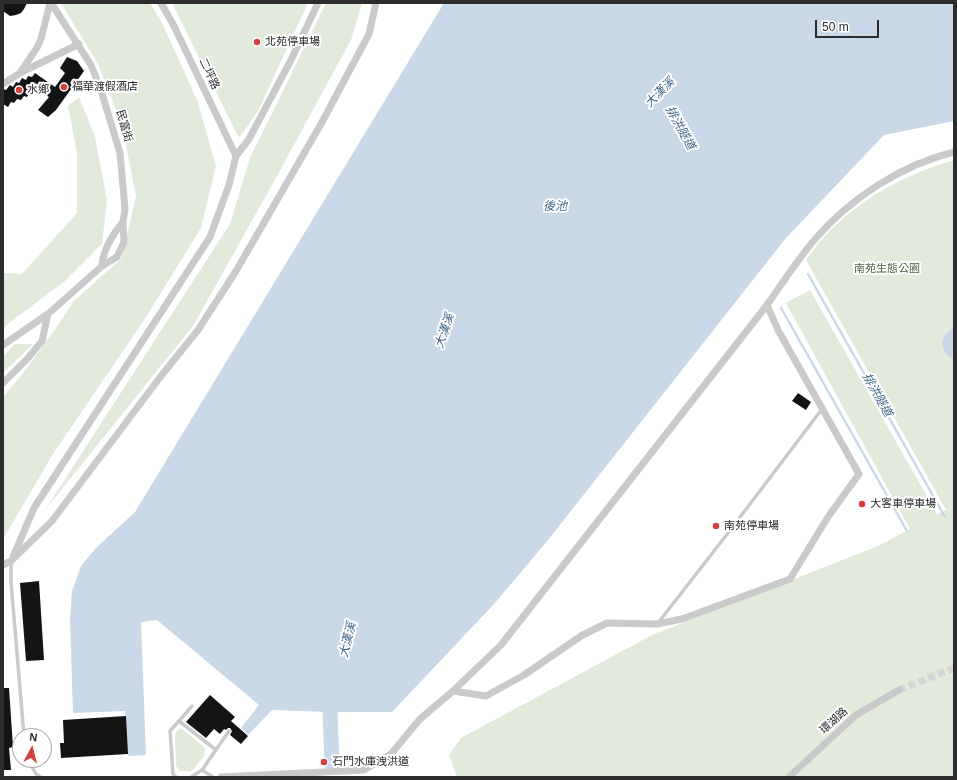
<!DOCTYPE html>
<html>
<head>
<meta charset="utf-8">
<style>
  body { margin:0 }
  #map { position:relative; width:957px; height:780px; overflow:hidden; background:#fff; font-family:Arial,sans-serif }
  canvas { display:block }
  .frame { position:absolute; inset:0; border:4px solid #2d2d2d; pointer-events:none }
  .north { position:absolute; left:12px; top:728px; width:40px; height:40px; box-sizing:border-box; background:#fff; border:1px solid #ababab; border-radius:50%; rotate:7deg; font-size:11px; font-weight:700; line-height:16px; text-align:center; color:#2d2d2d }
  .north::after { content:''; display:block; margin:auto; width:14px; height:18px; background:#d6413d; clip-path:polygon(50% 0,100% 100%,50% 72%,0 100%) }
  .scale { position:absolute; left:815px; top:20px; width:64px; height:18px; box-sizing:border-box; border:2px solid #2d2d2d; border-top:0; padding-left:5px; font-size:12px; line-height:14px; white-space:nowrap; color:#2d2d2d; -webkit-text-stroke:3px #fff; paint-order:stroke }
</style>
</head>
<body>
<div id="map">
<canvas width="957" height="780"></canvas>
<div class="frame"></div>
<div class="north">N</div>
<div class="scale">50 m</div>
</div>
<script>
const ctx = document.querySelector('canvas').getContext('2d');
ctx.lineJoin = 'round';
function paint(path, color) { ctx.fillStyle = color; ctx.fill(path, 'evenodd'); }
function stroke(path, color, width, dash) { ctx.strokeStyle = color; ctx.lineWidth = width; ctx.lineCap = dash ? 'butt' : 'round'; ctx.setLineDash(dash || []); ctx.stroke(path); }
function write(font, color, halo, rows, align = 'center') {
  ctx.font = font + ' Arial,"Noto Sans TC",sans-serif'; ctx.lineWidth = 4; ctx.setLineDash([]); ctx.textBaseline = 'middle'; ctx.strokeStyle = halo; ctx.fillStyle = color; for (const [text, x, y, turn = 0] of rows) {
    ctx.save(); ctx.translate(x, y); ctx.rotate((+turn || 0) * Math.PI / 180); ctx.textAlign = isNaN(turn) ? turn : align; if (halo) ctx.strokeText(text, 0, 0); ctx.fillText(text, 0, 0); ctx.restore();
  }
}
const green = new Path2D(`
  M61,3h89l12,20 35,77 19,66 -15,62 -55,89 -93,137 -50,85v-142l17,-20 36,-49 17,-26 49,-44 14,-62 -14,-71 -24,-61z
  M172,3h136l-50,108 -19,27z
  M326,3h36l-11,37 -74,136 -84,150 -148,184 185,-286 20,-66z
  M79,97l16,40 12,63 -5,44 -37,37 -57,43 -5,5v-56l19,1 55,-61v-60l-9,-47z
  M954,160v617h-497l-8,-22 12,-17 191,-103 226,-89 32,-17 -124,-226 24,-13 127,224 9,-4 -140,-250c6,-8 12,-17 19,-24 35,-38 81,-62 129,-76z
  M15,344h18l-30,29v-17z
  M181,728l23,19 1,3 -1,6 -12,15h-12l-4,-5 -1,-30 1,-4z`);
const water = new Path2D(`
  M444,3h510v118l-70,14 -98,103 -238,302 -53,63 -103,109h-62l-58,-2 -24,25 -7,-7 18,-23 -102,-85 -16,2 5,133 -18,1 -3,-45 -52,2 -3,-94 2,-28 9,-25 15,-18 39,-36z
  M954,327v33c-15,-9 -16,-23 0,-33z`);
const stream = new Path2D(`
  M808,274l137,243
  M781,308l126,223`);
const river = new Path2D(`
  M332,764l-2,-52 5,-19`);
const building = new Path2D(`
  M3,3h24l-3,6 -3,4 -5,2 -6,1 -7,-5z
  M67,57l10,4 7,10 -28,39 -8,7 -10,-7 11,-13 -13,-8 -4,5 -2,-2 -3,5 -3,-1 -3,4 -4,-1 -3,4 -3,-1 -3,5 -5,-3v-15l3,1 4,-5 3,2 3,-5 3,1 3,-5 4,2 2,-4 4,1 3,-4 20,14 10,-14 -5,-5z
  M798,393l13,9 -5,8 -14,-9z
  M39,581l5,79 -18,1 -6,-78z
  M3,688h6l4,59 -4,1 2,22h-8z
  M210,695l25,22 -4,4 17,15 -7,8 -11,-9 2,-4 -2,-3h-2l-2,2 -2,-1 -4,5 -6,-5 -8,9 -20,-16z
  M126,716l2,38 -67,4 -1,-15h4l-1,-23z`);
const streetTunnel = new Path2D(`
  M899,690l55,-22`);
const lane = new Path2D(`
  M11,562v20l13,154
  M658,623l70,-90 94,-124
  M179,721l13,-15
  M28,760l8,14 5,3
  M176,777l-3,-3 -3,-43 9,-10 37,29
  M191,777l11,-7
  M213,777l-11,-7 27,-39`);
const street = new Path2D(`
  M161,3l12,21 63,132
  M22,72l57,-28
  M3,84l17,-11 16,-24 5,-10 9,-36
  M102,266c1,-17 11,-32 21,-44
  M3,345l45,-31 54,-48 15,-9 7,-15 -1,-20 2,-13 -5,-56 -20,-66 -9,-22 -40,-62
  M3,383l25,-25 14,-17 6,-27
  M13,557l21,-49 176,-271 19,-52 7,-29 13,-17 42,-79 27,-57
  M3,565l8,-4 41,-40 109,-145 37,-46 38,-59 85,-147 48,-90 7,-31
  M453,691l33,5 38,-21 57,-39 26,-13 50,1 25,-5 108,-40 38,-62 31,-43 -81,-144 -11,-25
  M221,777l143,-7 27,-16 29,-35 33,-28 48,-46 266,-340c16,-23 31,-46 49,-67 35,-40 85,-73 138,-86
  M789,777l67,-62 43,-25`);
const markers = [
  [257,42,4,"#d6413d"],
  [64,87,4,"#d6413d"],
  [19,90,4,"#d6413d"],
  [862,504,4,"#d6413d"],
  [716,526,4,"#d6413d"],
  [324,762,4,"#d6413d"]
];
const poiNames = [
  ["北苑停車場",265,42],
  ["福華渡假酒店",72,87],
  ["水鄉",27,90],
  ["大客車停車場",870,504],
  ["南苑停車場",724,526],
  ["石門水庫洩洪道",332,762]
];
const streetNames = [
  ["二坪路",209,74,65],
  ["民富街",124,126,74],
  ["環湖路",834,721,-42]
];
const parkNames = [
  ["南苑生態公園",887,269]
];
const waterNames = [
  ["大漢溪",660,93,-45],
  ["排洪隧道",680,128,61],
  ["後池",555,207],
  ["大漢溪",445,331,-71],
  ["排洪隧道",877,395,61],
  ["大漢溪",348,640,-76]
];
paint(green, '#e2eadc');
paint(water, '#c9d9e8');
stroke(stream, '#c9d9e8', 2.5);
stroke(river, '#c9d9e8', 15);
paint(building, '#141414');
stroke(streetTunnel, '#d5d5d5', 7, [7, 3.5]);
stroke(lane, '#cacaca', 3.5);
stroke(street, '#cacaca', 7);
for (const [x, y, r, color] of markers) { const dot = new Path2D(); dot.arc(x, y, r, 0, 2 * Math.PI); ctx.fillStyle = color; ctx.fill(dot); stroke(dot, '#fff', 1.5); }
write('11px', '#2d2d2d', '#fff', poiNames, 'left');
write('11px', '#2d2d2d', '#fff', streetNames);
write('11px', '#4d653f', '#fff', parkNames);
write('italic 12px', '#426688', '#fff', waterNames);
</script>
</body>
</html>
